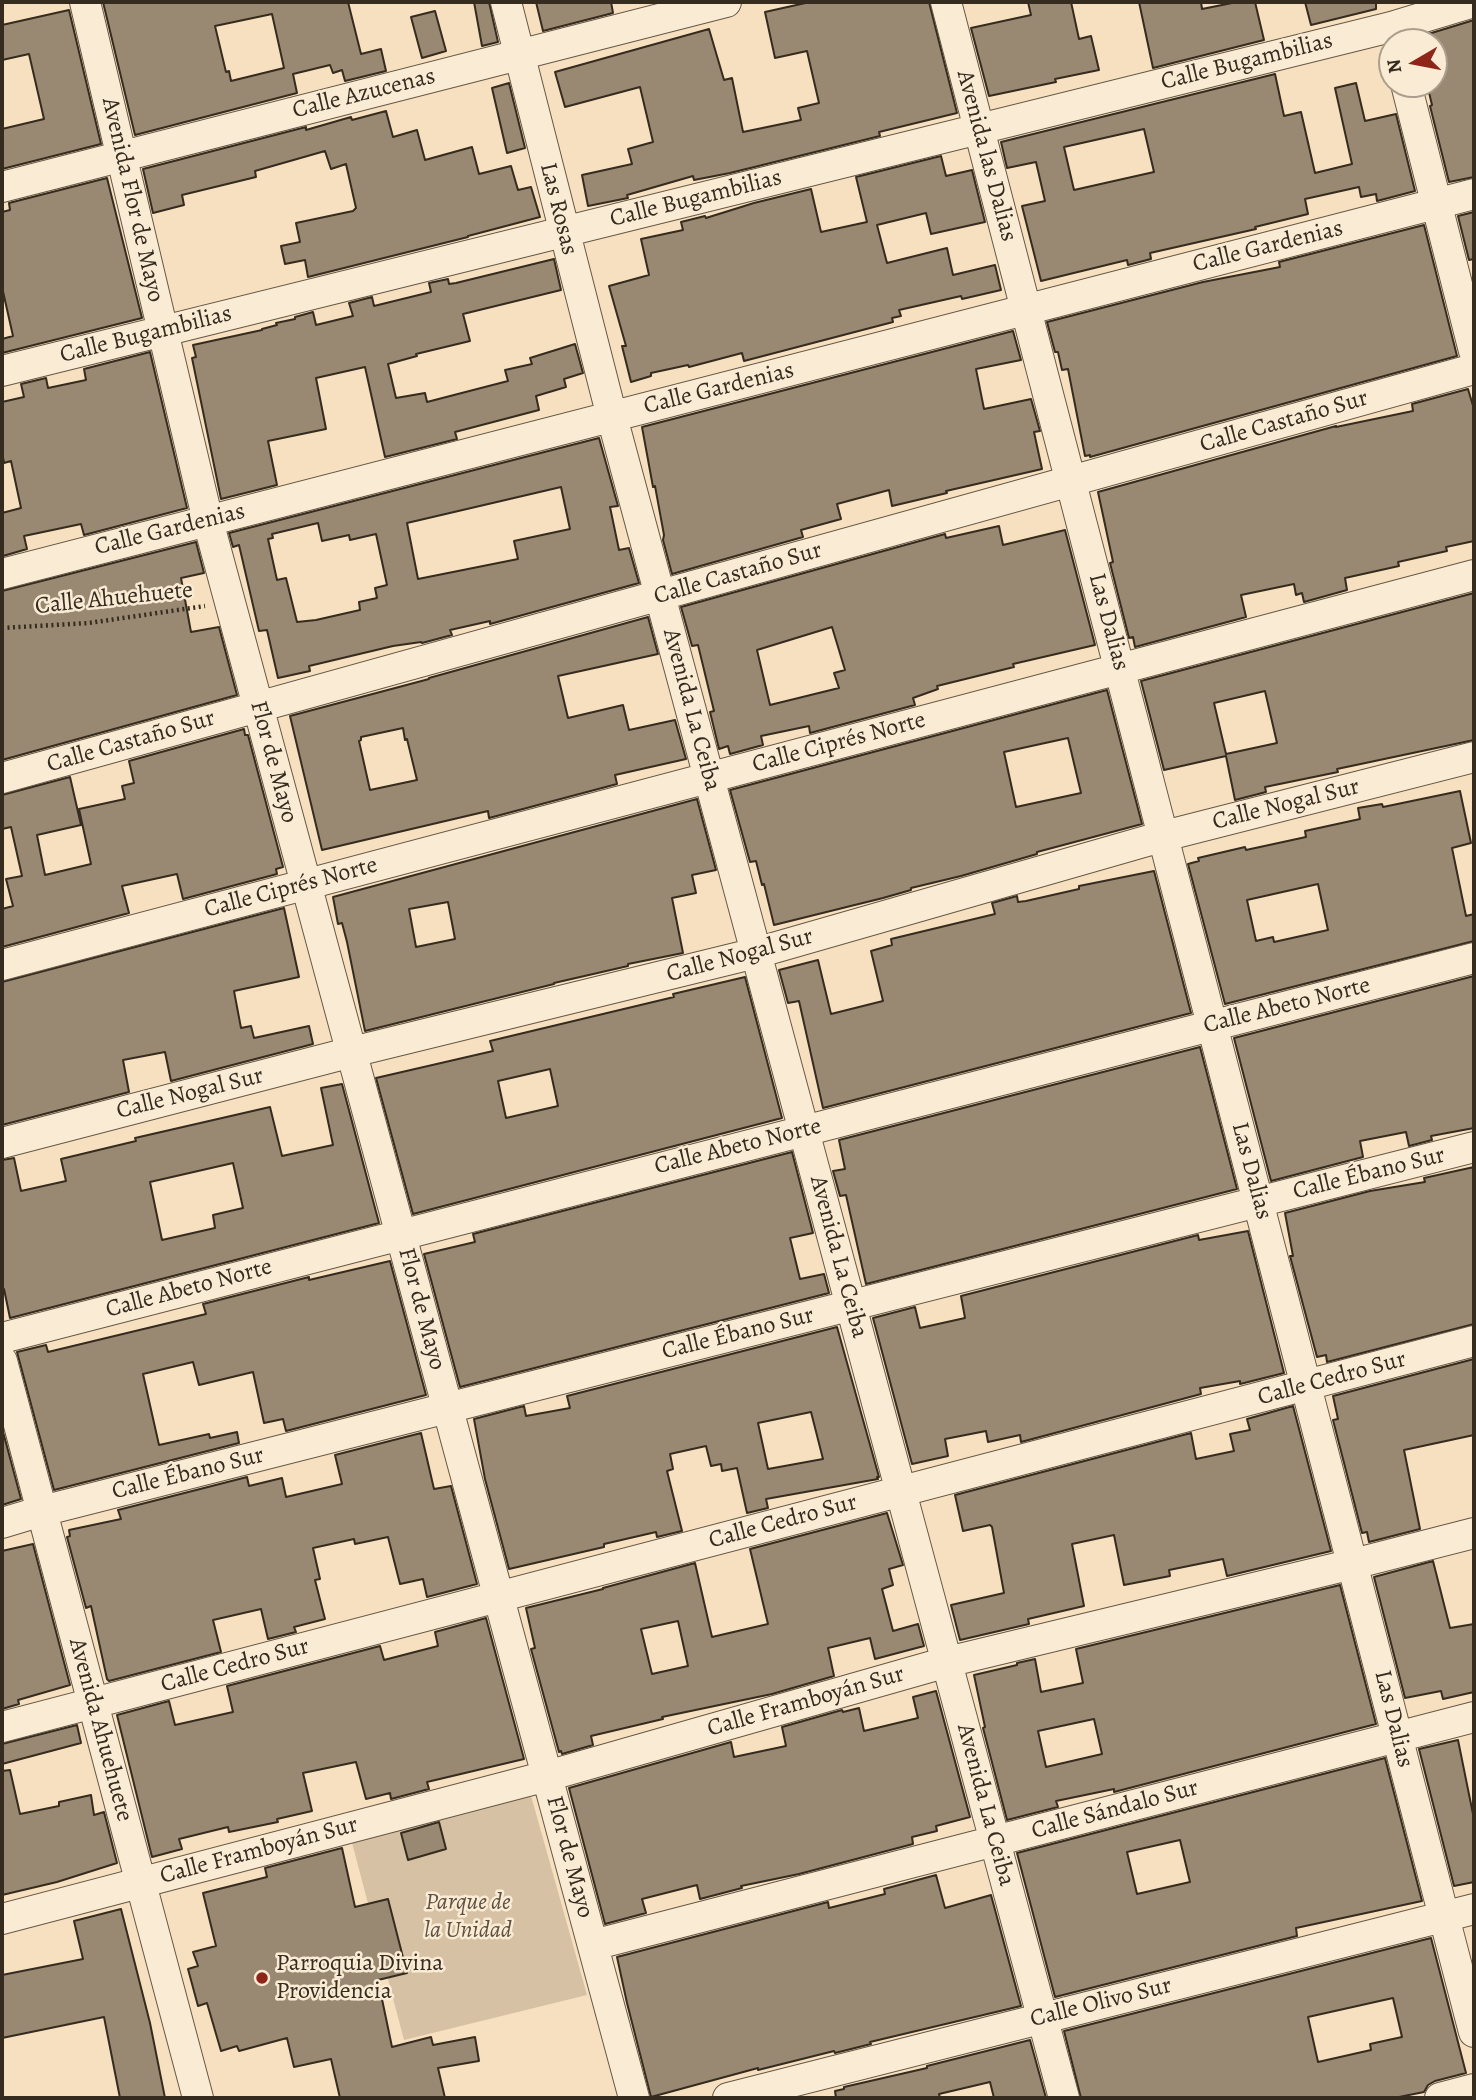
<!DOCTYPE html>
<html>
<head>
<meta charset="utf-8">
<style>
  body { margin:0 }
  #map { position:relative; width:1476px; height:2100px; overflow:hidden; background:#f7e0bf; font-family:Alegreya,serif }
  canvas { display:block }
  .frame { position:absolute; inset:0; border:4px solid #352b1e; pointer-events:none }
  .north { position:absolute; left:1378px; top:28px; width:70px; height:70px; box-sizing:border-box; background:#faebd5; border:2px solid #ab9e8c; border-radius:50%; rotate:260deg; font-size:19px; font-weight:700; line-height:28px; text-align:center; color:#352b1e }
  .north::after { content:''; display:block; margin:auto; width:24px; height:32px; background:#8f2418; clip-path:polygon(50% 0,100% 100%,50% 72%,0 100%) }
</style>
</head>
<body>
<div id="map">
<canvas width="1476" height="2100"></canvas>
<div class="frame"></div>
<div class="north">N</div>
</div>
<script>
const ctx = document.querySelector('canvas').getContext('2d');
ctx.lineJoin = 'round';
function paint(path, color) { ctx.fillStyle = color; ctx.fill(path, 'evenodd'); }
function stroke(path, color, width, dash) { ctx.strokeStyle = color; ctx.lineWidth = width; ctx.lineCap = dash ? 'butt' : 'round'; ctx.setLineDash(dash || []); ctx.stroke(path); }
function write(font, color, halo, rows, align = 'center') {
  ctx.font = font + ' Alegreya,serif'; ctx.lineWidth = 5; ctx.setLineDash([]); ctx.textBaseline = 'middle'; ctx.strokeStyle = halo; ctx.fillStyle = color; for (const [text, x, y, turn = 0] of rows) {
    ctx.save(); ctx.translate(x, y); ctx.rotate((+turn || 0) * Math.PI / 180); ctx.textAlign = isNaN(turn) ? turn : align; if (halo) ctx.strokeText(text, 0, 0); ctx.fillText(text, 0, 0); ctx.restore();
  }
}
const green = new Path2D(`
  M530,1792l57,203 -183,45 -53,-201z`);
const building = new Path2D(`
  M103,2h245l13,52 20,-5 5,22 -41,10 -3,-11 -9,3 -3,-8 -37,9 4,19 -162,42zM272,14l12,54 -53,13 -2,-10 -3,1 -11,-46z
  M474,2h15l9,40 -16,4z
  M536,2h75l2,11 -70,18z
  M810,2h119l28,111 -78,19 1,4 -150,37 -36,7 -1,-4 -66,19 1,3 -40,8 -6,-31 50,-11 -4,-15 25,-7 -13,-55 -75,20 -10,-35 154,-43 15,51 8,-2 11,54 58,-12 -3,-12 21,-5 -12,-52 -32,7 -10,-46z
  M1028,2h43l8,37 12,-3 8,34 -44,9 1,3 -67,14 -18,-68 60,-13z
  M1139,2h62l1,7 35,-7h18l9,38 -111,28z
  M1305,2h71v7l-65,16z
  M69,10l32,134 -99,25v-40l42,-10 -15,-65 -27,6v-35z
  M435,11l11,40 -24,7 -11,-41z
  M1474,20v157l-25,5 -19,-76 2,-1 -5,-21h7v-42h-32z
  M1275,74l9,42 17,-4 14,61 37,-9 -17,-76 21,-5 9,38 31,-7 19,77 -38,10 -1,-7 -15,3 -2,-10 -54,12 3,15 -53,13 1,2 -106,24 1,6 -23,6 -1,-5 -86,21 -19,-75 23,-5 -9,-39 -29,6 -6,-26zM1144,129l10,43 -80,18 -10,-43z
  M509,83l16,65 -18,5 -15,-65z
  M386,111l7,26 24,-7 8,30 47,-13 7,27 32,-8 7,24 13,-3 9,30 -72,19v1l-160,40 -3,-17 -20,4 -4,-18 19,-4 -4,-19 57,-12 3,-3 -10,-44 -15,5 -6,-18 -70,20 1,6 -74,18 2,10 -31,8 -10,-44 163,-42v3l45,-13 1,3z
  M941,156l5,20 26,-6 13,52 -54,12 -5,-21 -49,12 10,38 60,-15 6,27 42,-10 6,25 -39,9 -1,-3 -62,14 2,6 -9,2 1,4 -149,39 -2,-8 -53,14 -1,-2 -37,8v3l-20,6 -9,-36h4l-17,-60 40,-11 -8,-36 42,-9 -2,-8 24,-6 1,2 48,-15 57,-14 10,43 46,-10 -11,-45z
  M107,178l35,140 -140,35v-14l11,-3 -11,-49v-75l8,-2 -1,-7z
  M1474,212v47l-5,1 -11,-44z
  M1424,225l33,131 -367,101v-2l-5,1 -17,-87 -6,1 -4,-18h-3l-8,-30 156,-40 77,-15 -1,-5z
  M554,259l7,31 -98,24 7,27 -54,13 1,2 -29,8 8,34 29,-5 2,9 81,-21 -3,-11 27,-6 -2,-6 45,-14 8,29 -19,6 2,8 -30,9 3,14 -84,22 2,7 -72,18 -20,-90 -49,11 10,51 -58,12 9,44 -56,14 -29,-141 4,-1 -3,-12 69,-15v-1l15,-4 -1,-2 19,-4v-2l18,-5 3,13 37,-9 -4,-13 23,-6 2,9 57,-14 -2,-9 19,-4 1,5 7,-1z
  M1013,331l8,29 -45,9 8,40 47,-10 9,32 -6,1 8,37 -96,22 1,2 -55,13 -3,-16 -52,14 4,15 -40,11 2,7 -131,37 -9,-34 1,-5 -9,-49 -2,1 -11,-60z
  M150,352l37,156 -103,27 -3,-11 -57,12 3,13 -24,7 -1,-43 19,-5 -10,-47 -7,2 -2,-11v-50l22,-5 -3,-13 25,-6 2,10 38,-8 -2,-11z
  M1468,389l6,20v132l-28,6 1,4 -49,11 1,4 -54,12 2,12 -43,12 -2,-9 -6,2 -2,-11 -53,11 5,22 -111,30 -2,-10 -4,1 -19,-75 3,-1 -15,-70 238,-66v1l77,-16 -1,-7z
  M599,438l19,68 -8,1 9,43 10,-2 10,35 -149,41v-3l-40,9 2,5 -30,8 -1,-1 -28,4 -84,20 1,5 -32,7 -11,-48 -8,1 -20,-86 -6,2 -4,-14zM561,487l9,42 -56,12 4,18 -100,20 -11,-56zM318,523l4,18 27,-6 1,5 26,-6 11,51 -12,3 2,10 -18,4 1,8 -44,10 -19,2 -11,-44 -9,2 -9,-41 5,-1 -1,-4z
  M999,526l4,19 62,-15 30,115 -82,19 1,3 -77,19 1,3 -25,9 2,7 -105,28 -1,-7 -48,10 2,9 -33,9 -2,-8 -9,3 -9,-37 4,-1 -16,-66 -6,1 -11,-39 264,-73 1,4zM832,627l13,43 -11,3 5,15 -69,17 -13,-55z
  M196,542l8,31 -23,5 10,54 28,-5 18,68 -235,65v-169z
  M1474,593v147l-137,29 1,3 -73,15 1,5 -31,8 -9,-44 -62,14 -23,-89zM1265,691l12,52 -51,11 -12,-51z
  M648,617l10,37 -100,22 10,42 55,-13 6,25 46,-10 11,39 -71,16 2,9 -128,34 -1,-7 -166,39 -32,-134 139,-37v-1zM403,728l2,12 2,-1 10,41 -47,10 -11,-49 2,-1v-3z
  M1107,690l35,134 -105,28v2l-76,22 -50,12v2l-28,8 -109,27 -10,-41 -2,1 -6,-24 -6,1 -20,-72zM1068,738l13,55 -65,14 -12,-55z
  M244,729l1,6h3l35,132 -7,2 1,5 -94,25 -6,-25 -55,12 7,27 -127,34v-38l11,-3 -7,-27 16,-3 -11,-49 -9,2v-34l68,-18 11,48 -44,10 8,40 46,-11 -12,-55 46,-10 -3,-13 12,-3 -5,-22z
  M1460,791l11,52 -19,5 14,68 8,-2v27l-249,63 -37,-140 11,-3 -1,-3 47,-11 1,3 60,-13 -1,-6 55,-12 -2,-11 24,-4 1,3zM1318,884l10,46 -54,12 -1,-5 -17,4 -9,-41z
  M697,799l19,71 -24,5 4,18 -24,5 11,55 -55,11v2l-74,17v1l-189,47 -18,-89 -5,-19 -4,1 -5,-27zM448,902l7,37 -39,8 -7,-38z
  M1154,871l37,142 -368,95 -24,-107 -11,2 -9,-33 39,-10 13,54 52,-13 -12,-50 21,-6 -1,-6 104,-25 -3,-11 25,-7 1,6 8,-1 53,-12v-3z
  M284,908l15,69 -65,14 7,37 10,-2 3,12 55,-12 4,18 -142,37 -6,-29 -42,8 6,32 -127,33v-143z
  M1474,976v152l-43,8 1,4 -23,6 -3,-14 -46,9 3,16 -92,24 -37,-143z
  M745,977l37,141 -369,96 -37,-136 117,-27 -3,-10 184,-44 -1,-3zM550,1069l8,37 -52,12 -8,-37z
  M1200,1047l37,142 -371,95 -20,-89 -6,1 -7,-25 12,-2 -6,-29z
  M342,1084l37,139 -369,95 -6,-29h-2v-129l12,-2 7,33 45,-10 -5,-22 75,-18 -1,-3 135,-31 12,49 51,-11 -12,-57zM233,1163l10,45 -30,7 2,13 -53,12 -12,-58z
  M792,1152l21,81 -23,5 10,41 24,-5 5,19 -369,94 -36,-133 51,-12 -2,-8z
  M1474,1167v157l-147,38 -1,-7 -9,2 -27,-101h3l-8,-43 85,-22 55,-9 -1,-4z
  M1248,1231l36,142 -44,11v-3l-40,7 1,6 -180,48 -1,-7 -32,7 -2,-11 -41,8 3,17 -36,8 -39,-146 42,-11 5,21 45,-10 -4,-22 237,-61 1,5z
  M390,1261l36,134 -140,36 -3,-12 -19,4 -11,-51 -54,13 -6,-23 -50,12 16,71 50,-11 1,4 27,-6 2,11 -185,47 -37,-138 29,-7 2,7 158,-38 -3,-10 106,-27v3z
  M837,1327l42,150h-2l1,2 -112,20 2,9 -21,5 -10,-45 -15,3 -1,-7 -10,2 -5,-20 -36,8 3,15 -6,2 15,60 -25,6 -1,-5 -52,12v3l-95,22 -24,-90 -11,-60 50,-13 2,10 44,-8 -3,-12zM811,1412l12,47 -55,10 -10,-46z
  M1474,1359v76l-70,15 16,79 -51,13 -2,-10 -5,1 -29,-113 5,-1 -5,-23z
  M1293,1406l38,145 -104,25 -4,-17 -54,11 1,6 -46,9 -10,-50 -42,9 12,62 -56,13 1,5 -69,16 -9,-35 53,-12 -12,-66 -2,-2 -27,6 -8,-36 236,-62 5,26 38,-8 -4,-17 20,-4 -3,-11z
  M2,1428l19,71 -19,6z
  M421,1433l13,56 17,-3 26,98 -50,13 -4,-18 -23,5 -12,-47 -33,7 -1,-5 -41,9 7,31 -5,1 10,39 -31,8 2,5 -28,7 -7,-30 -48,11 8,32 -112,29 -2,-2 -16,-73 -5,2 -19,-71 3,-1 -1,-6 52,-11 -3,-9 129,-33 2,9 33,-8 4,19 56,-13 -7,-29z
  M887,1513l16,52 -14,4 4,16 -11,4 11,42 25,-7 6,22 -49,13 -5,-21 -42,10 6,28 -62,18 -110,23 1,2 -72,17 2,9 -31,9 -1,-3 -2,1 -28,-103 4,-1 -9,-40 77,-19v-1l92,-25 17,74 56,-13 -18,-75zM678,1621l10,45 -36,8 -11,-45z
  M33,1544l37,141 -52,15 1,4 -17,5v-158z
  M1433,1561l17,67 24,-4v68l-31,7 -2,-8 -36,7 -31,-121z
  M1340,1585l36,139 -262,68v-3l-58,12 2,6 -51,13 -24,-92 2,-1 -11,-52 43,-10v-2l18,-4 6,33 42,-9 -7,-34zM1094,1719l8,35 -56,13 -8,-36z
  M486,1618l38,141 -97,23 2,7 -38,10 -1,-6 -24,6 -10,-37 -53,11 9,38 -35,8 1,3 -49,10 -1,-5 -49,12 3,10 -30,8 -35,-142 52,-14 6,24 58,-13 -6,-26 153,-40 4,14 54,-14 -3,-14z
  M936,1691l34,126 -34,9 1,5 -25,6 1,7 -114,30 -58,12 1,2 -42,11 -3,-14 -55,14 4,14 -41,11 -36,-136 162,-46 3,15 52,-11 -4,-19 60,-17 1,2 16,-4 5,23 54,-13 -5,-21z
  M77,1725l4,18 -79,21v-20z
  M1458,1740l16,79v63l-20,4 -35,-137z
  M1385,1758l37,143 -126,27 1,8 -242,61 -38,-144zM1180,1840l10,42 -53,12 -10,-42z
  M10,1770l10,44 39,-8v-4l32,-7 3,20 10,-3 13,51 -60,19 -55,13v-124z
  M439,1822l7,27 -38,11 -7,-27z
  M342,1848l13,59 33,-8 19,74 -29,7 14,67 39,-10 2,8 42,-8 4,24 -41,7 7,30h-105l-9,-39 -37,8 -7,-29 -48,13 -2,-5 -16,5 -14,-48 -9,3 -10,-37 10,-3 -5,-14 23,-6 -13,-53 64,-16 -2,-9z
  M936,1875l9,33 46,-13 30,111 -151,36 1,2 -36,9 -1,-2 -76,19v-2l-107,29 -24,-94 -10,-46 211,-55 1,6 56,-14 -1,-5z
  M121,1909l29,114 15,75h-45l-16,-81 -102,21v-63l81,-16 -9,-38z
  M1431,1938l35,135 -31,8 -7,4 -4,7 -30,6h-313l-17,-67zM1393,1998l9,39 -32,7 1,6 -53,12 -10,-45z
  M1030,2040l16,58h-52l-4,-16 -51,12 1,4h-104l-1,-7 9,-2v-2l83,-19v-2z`);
const path = new Path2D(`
  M2,628l87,-5 116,-17`);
const minor = new Path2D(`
  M85,2l123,519 426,1577
  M506,2l106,415 452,1681
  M946,2l528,2030
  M1406,84l68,267
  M2,187l724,-185
  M2,371l1389,-344 83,-25
  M2,574l1472,-380
  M2,778l1472,-409
  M2,965l1472,-390
  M2,1143l350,-91 404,-99 408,-117 310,-79
  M2,1338l1472,-380
  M2,1361l196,737
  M2,1523l40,-12 1432,-364
  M2,1727l1472,-386
  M2,1919l545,-143 400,-114 406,-98 121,-31
  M593,1945l881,-228
  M728,2098l746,-189
  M1440,2098l34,-9`);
const markers = [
  [262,1978,7,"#8f2418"]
];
const streetNames = [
  ["Calle Bugambilias",1247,62,-14],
  ["Calle Azucenas",364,94,-14],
  ["Avenida las Dalias",986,156,75],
  ["Calle Bugambilias",696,199,-14],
  ["Avenida Flor de Mayo",132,200,77],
  ["Las Rosas",558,209,76],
  ["Calle Gardenias",1268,247,-14],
  ["Calle Bugambilias",146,335,-14],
  ["Calle Gardenias",719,389,-14],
  ["Calle Castaño Sur",1284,422,-16],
  ["Calle Gardenias",170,530,-14],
  ["Calle Castaño Sur",738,574,-16],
  ["Calle Ahuehuete",114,599,-6],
  ["Las Dalias",1108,622,75],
  ["Avenida La Ceiba",691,710,75],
  ["Calle Castaño Sur",131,742,-16],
  ["Calle Ciprés Norte",839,743,-15],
  ["Flor de Mayo",273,762,75],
  ["Calle Nogal Sur",1286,805,-14],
  ["Calle Ciprés Norte",291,888,-15],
  ["Calle Nogal Sur",740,956,-15],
  ["Calle Abeto Norte",1287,1006,-14],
  ["Calle Nogal Sur",190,1094,-14],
  ["Calle Abeto Norte",738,1147,-14],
  ["Las Dalias",1251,1171,75],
  ["Calle Ébano Sur",1369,1174,-14],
  ["Avenida La Ceiba",838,1257,75],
  ["Calle Abeto Norte",189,1289,-15],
  ["Flor de Mayo",421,1309,75],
  ["Calle Ébano Sur",738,1334,-14],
  ["Calle Cedro Sur",1332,1379,-15],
  ["Calle Ébano Sur",188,1474,-14],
  ["Calle Cedro Sur",783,1522,-15],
  ["Calle Cedro Sur",235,1666,-15],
  ["Calle Framboyán Sur",806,1702,-16],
  ["Las Dalias",1393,1719,76],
  ["Avenida Ahuehuete",100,1730,75],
  ["Avenida La Ceiba",985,1805,75],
  ["Calle Sándalo Sur",1115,1810,-15],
  ["Calle Framboyán Sur",259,1851,-15],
  ["Flor de Mayo",569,1857,75],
  ["Calle Olivo Sur",1101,2003,-14]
];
const parkNames = [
  ["Parque de",468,1903],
  ["la Unidad",468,1931]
];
const poiNames = [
  ["Parroquia Divina",276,1964],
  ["Providencia",276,1992]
];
paint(green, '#d6c1a4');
paint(building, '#9a8972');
stroke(building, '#352b1e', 2);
stroke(minor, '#665846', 32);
stroke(path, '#352b1e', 4.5, [2, 3.5]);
stroke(minor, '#faebd5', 30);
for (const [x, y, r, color] of markers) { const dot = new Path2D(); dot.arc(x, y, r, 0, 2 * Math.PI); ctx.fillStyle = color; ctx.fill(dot); stroke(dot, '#faebd5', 2.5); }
write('24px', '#352b1e', '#faebd5', streetNames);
write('italic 24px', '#5d5040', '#faebd5', parkNames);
write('24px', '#352b1e', '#faebd5', poiNames, 'left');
</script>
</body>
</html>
